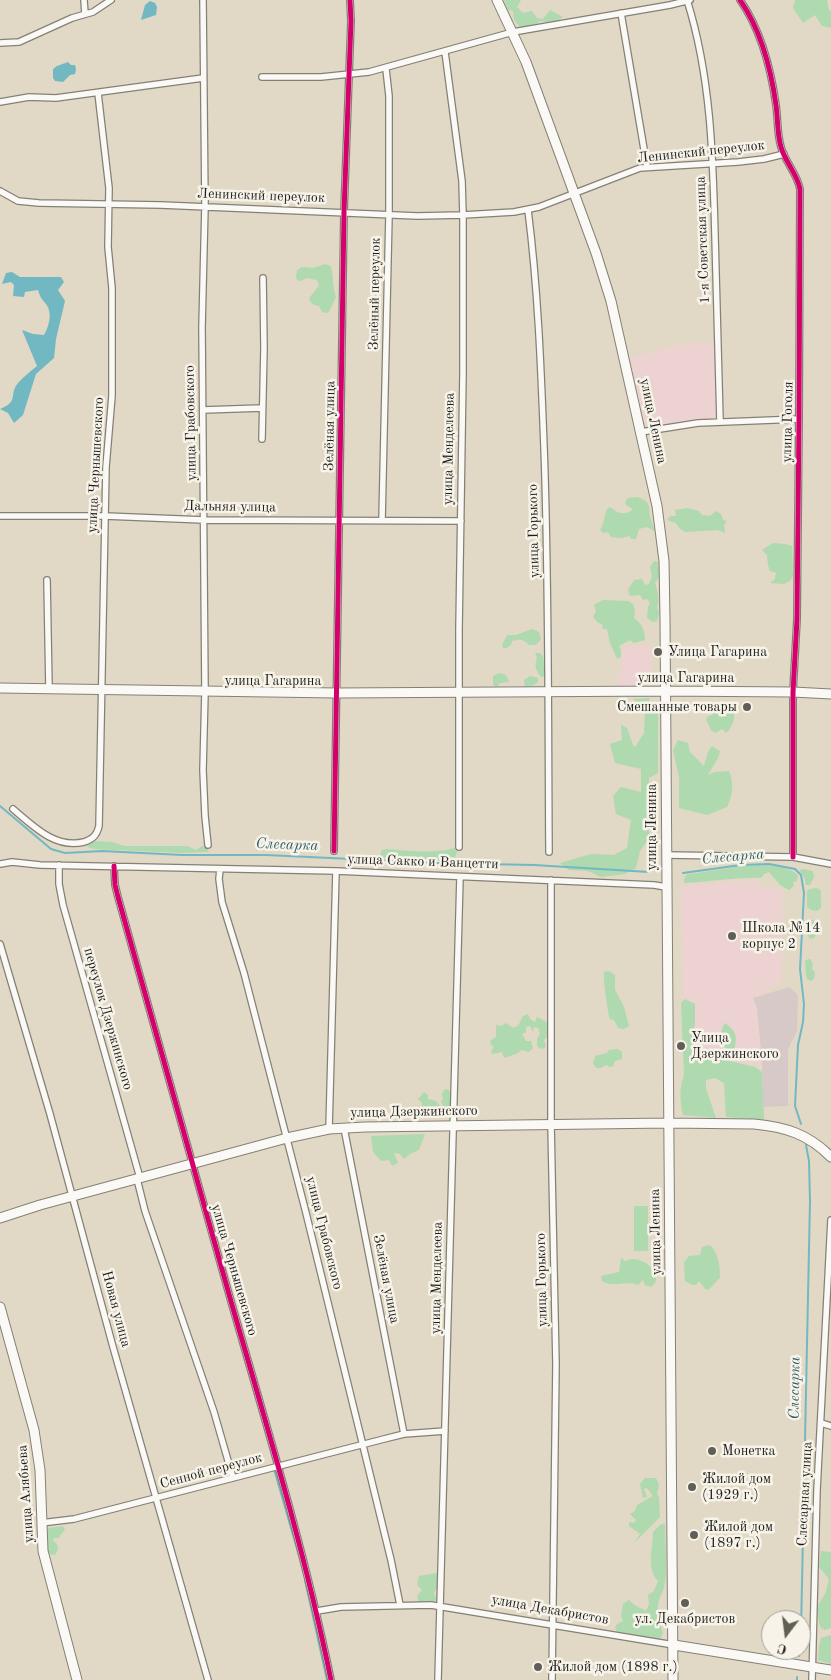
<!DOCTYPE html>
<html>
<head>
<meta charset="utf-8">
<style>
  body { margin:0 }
  #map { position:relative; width:831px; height:1680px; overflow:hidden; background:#e1d8c5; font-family:"Old Standard TT",serif }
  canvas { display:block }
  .north { position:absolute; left:761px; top:1610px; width:50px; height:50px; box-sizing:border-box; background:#f7f3e8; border:1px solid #9f9d96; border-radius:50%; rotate:195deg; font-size:14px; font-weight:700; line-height:20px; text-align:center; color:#1c1c1c }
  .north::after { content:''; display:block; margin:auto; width:18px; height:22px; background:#615e57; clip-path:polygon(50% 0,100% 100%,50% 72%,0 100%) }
</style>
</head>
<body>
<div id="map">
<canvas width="831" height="1680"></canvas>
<div class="north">С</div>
</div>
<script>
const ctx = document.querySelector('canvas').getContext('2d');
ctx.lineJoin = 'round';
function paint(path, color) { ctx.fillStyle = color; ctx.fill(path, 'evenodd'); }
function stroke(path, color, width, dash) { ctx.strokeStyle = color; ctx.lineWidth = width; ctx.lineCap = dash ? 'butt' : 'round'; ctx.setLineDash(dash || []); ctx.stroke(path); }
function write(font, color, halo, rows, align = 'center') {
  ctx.font = font + ' "Old Standard TT",serif'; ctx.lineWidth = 5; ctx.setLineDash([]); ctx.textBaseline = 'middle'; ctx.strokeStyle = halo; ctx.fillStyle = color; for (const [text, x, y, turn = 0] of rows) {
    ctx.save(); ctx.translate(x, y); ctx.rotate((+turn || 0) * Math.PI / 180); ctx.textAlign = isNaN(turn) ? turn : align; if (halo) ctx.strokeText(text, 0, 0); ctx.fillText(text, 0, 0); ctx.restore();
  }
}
const built = new Path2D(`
  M697,342h18l2,71 -2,4 -4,3 -62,6 -4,-4 -2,-4 -13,-60 41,-11z
  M644,645l6,2 2,5 -1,36h-34l1,-17h3l2,-24z
  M758,880v7l25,1 -2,96 -17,5v5l-11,4 4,10 5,55h-38l-40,12 -3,-189z`);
const industrial = new Path2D(`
  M789,987l9,8 -1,36 -9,18v57l-25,1 -1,-44 -5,-55 -4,-10z`);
const green = new Path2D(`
  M504,0h17l-4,7 6,6 9,-2 5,7 6,1 7,-9 13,7c-6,5 -14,7 -22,4l-9,5 -12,1 -6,-7 -1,-9 -5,-1z
  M795,0h32l2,11 2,-1v18l-9,-2 -7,-11 -12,8 -10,-15z
  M325,264l6,2c3,11 1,20 5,31l-7,15 -3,1 -4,-1 -3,-6 -7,-2 -3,-5c3,-6 7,-8 10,-14l-2,-5 -11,-2 -5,3 -4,-1 -1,-3 1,-7 5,-3 11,1z
  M638,497c16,7 9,10 13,23 2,5 3,6 3,11l-7,-4 -8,2 -3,10h-5l-1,-3 -8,2 -11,-1 -3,-5 -5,1 -3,-3c4,-6 4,-13 7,-21l3,-2c9,7 15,9 23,2l-7,-4 -1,-3 3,-4z
  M687,508l12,3 3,4 8,1 6,-5 5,3 2,6 4,1 -3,4 1,8 -7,-3 -33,2 -6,-4 -3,-5 -9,-3 3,-4h6l-1,-6z
  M773,543l12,1 7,2 1,30 -3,5 -6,3 -14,-1 5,-4 1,-6 -6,-2 -2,-6 -1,-10 -5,-5z
  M654,561l4,1 2,14 -5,7c3,9 5,16 2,24l2,6 -2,8 -4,1 -6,-4 1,-11 2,-4 -3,-4 -4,1 -3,-5 -10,1 -2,-6 6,-10 8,-1 3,6 4,-1 3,-8 -2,-9z
  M603,600l25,1 5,3 2,6 -1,8c8,6 11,12 11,22l-11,3 -4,-3 -11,6 2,4v7l-4,2 -7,-16 -3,-14h-4l-1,-5 -4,-1 -5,-6 3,-6 -2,-6z
  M532,629l7,3 2,7 -5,6h-7c-5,-6 -9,-6 -17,-4l-1,4 -4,3h-4l-1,-3 5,-10h9z
  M535,653h5l3,3 2,20 -4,1c-5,-6 -7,-12 -4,-19z
  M500,673l6,2 3,7 -9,1 -3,5 -4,-4v-8z
  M530,676l8,2v4l-6,4 -7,1 -1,-7z
  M649,698l1,10 8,2v63l-9,5 -1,46 2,13 -10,14 -4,17 -11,6 -24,3 -13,-6 -19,-1 -9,-7 31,-9 23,1 13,-7 4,-28 -15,-6 -3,-18 8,-9 20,5v-23l-26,-6 -5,-19 12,-4 -1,-15 6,3 6,17 2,2 9,-14 1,-23 -12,-11z
  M720,709h7l7,2c1,9 -1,15 -8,22l-4,-4 -7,4 -4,-3 -5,-11 2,-3 5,-1 1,-3z
  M678,740l10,3 2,9 14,14 4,-14 4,-6 8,5 -2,7 -10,17 7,-3 14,-1c5,12 4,24 -2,36l-20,8 -28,-7v-31l-6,-27z
  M93,841l19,1 13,4h62l9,4 6,-4 5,2 2,4 -28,1 -87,-4 -9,-3z
  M455,848l2,4 -3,9 -71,-3 -4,-2 3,-6 5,-1c23,2 45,5 68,-1z
  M743,866c17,-1 41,-3 55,9l-1,6 -4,1 1,4 -5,4 -9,-5 -11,-13 -5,2 -3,4c-26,-1 -51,4 -77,5v-3l2,-5 4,-1z
  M803,869l10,2 1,6 -4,8h-4l-2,-8 -5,-7z
  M817,888l4,3c-1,6 1,11 0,17l-4,3 -6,-1 -4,-3v-16l3,-2z
  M812,920l5,3v10l-3,5 -4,1 -3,-5 4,-6 -4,-6z
  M810,959l3,5 -1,5 3,3 -1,7 -3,2 -4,-2c-2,-7 -1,-12 -2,-19z
  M609,971l6,4v15l9,17 5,19 -5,3 -6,-1 -4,-8 -4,-1c-2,-4 -7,-41 -6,-47z
  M685,999l10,5v20l-3,14 9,16 54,13 7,5 2,48 -38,-3 -2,-34 -9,-5 -9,2v9l10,29 -33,-3c-3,-14 -4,-26 1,-40l-3,-72z
  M528,1014l2,5 5,3 2,-5 10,5v15l-3,3 2,7 -5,2 -4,-3v-7l3,-5 -2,-6 -4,-1 -1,5 -3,-6 -4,1v6h-3v3l3,5h5l2,7 -4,4 -7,-2 -6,4 -12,4 -2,-6 -10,2 -1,-3 3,-4 -3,-2 -1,-4 6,-4v-12l5,1 5,-3 7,5 5,-2 5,-10z
  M725,1023c11,8 13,13 9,27l-8,-1c-6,-10 -7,-17 -1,-26z
  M617,1049l5,3v7l-7,2 -2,5 -3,1 -4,-2 -5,3h-5l-3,-5 2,-7 12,-3 2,-3z
  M448,1089c5,7 4,21 0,28l-7,-16 2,-1 -1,-6 2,-4z
  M424,1092l4,3v4l8,2 5,6 -5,4 -4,-3 -5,5 -5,-3v-7l-4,-4z
  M425,1134l-6,16 -9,4 -6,5 -4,-5 -6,-1 4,10 -6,3 -3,-6 -8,1 -8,-9 -2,-16z
  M634,1206h14v45h-14z
  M710,1245c9,9 10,21 10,33 -5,4 -7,8 -12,12l-3,-1 -6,-8 -3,4h-4l-7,-4 -1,-19 5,-6 11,-1 2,-8z
  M621,1258l4,3c2,0 5,-2 7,-2 14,-1 34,18 19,28l-6,-2 -2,-5 -5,5c-12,-5 -25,3 -36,-4l-1,-5 18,-4z
  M645,1478h11l3,7 -2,9 2,3 1,20 -26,26 6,-9 -11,-8v-4l5,1 2,-3 -6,-6 5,-3 2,-6 16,-9 -6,-8 -3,1 3,8 -4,1 -3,-14z
  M661,1524h4c0,21 3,44 -1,64 -2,6 -6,12 -6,18 0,6 3,23 5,27l-3,6 -43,-7 -2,-4 2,-4 6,-3 -2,-5 2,-12 6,-4 7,6 10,5 3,-7 -1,-9 6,-4 4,-10c-12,-11 -5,-34 -5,-49z
  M63,1526l2,4 -4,4 -2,4h-5l-1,3 4,3 1,6 -3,5 -6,-1c-2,-8 -6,-18 -1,-26z
  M821,1551l10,1v76l-6,2 -4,-2 -2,-5 -2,-16 8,-13 4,-15 -10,-12z
  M437,1573l1,13 -4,7 3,7 -5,2 -13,1 -2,-7 5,-6 -5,-5 2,-9z
  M831,1635v29l-13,-4 1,-14 2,-8z`);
const water = new Path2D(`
  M150,1l5,2 2,4 -1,8 -15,5 4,-15z
  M68,62l3,3h4l1,4 -1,5 -5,1 -7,7 -8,-1 -2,-3v-9l4,-3z
  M12,272l8,5h41l3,5 -6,8 7,11 -9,38 -2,19 -18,16 -13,41 -9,8 -6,-10 -8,-4c20,-8 8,-14 18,-26 5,-6 12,-11 19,-17l-15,-36 11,4 11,1c5,-9 9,-22 2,-31 -5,-6 -6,-7 -8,-14l-13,2 -1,5 -11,-1 1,-11 -3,-3 -9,2 4,-11z`);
const stream = new Path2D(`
  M0,806l51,43 14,4 37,-2 80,4h84l172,8 96,2 115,7
  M683,873l58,-8 28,-1 26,5 6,6 3,18 -4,76 4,35 -1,18 -5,23 -3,61 6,18
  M274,1469l30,104
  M305,1580l22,100
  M801,1631l9,-430 -1,-40 -3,-16
  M799,1656l1,-6
  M797,1680v-3`);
const street = new Path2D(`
  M84,0l1,14
  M203,0l2,206 -3,121 3,365 -2,78 2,46 3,29
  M687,0c24,76 26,157 28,236 2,61 3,123 5,185
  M740,0c21,30 31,69 36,105 2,14 1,29 5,42 4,15 16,26 19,42l-1,230 -2,200 -4,73v165
  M621,13l26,154
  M0,43l19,-1 53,-24 21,-6 18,-12
  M445,52l17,129 1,34v157l-4,257v218
  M262,77h59l48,-5 144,-40 157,-27 20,-5
  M0,102l29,-5 27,1 147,-20
  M0,191l18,10 21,2 122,2 256,11 46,-1 51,-3 25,-5 101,-39 98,-6 26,-3 20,-5
  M528,210c10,79 13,158 16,237 5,135 4,270 5,405
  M203,410l59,-2
  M641,432l57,-9 101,-4
  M262,439l2,-91 -1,-70
  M0,516h105l99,4 257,1
  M382,520l7,-305v-119l-3,-27
  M47,580l2,109
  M13,809c20,17 42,40 71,33 9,-3 13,-7 15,-16l7,-359 6,-71v-108l-4,-41 1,-59 -11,-95
  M334,851l10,-639 7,-191 -1,-21
  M666,855l127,2 38,7
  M0,864l12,-2 28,3 296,6 318,14 12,2
  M59,865v19l4,21 77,273
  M114,866l1,19 3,12c37,136 75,272 114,408 36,125 73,248 99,375
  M220,869l-1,10 3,23 22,71 62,240 85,347 9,45
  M551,880v245l5,239 -4,316
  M0,944l50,170 63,233 95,333
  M344,1128l60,306
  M329,1129l7,-258
  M137,1179l8,32 69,201 19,66
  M821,1423l10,3
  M41,1523l33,-4 310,-80 20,-5 41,-3
  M317,1611l24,-4 90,-2 243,40
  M438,1680l22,-803
  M812,1680l5,-190 14,-270`);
const secondary = new Path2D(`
  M497,0l29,62 70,191 15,48 46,205 7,55 1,58 8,1061
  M0,688l337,5 328,-2 128,1 38,2
  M0,1218l40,-13 247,-67 42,-9 36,-2 303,-4 86,1c32,3 54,10 77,33
  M0,1307l34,123 6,40 3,81 34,129
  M674,1645l157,25`);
const cycleway = new Path2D(`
  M740,0c21,30 31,69 36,105 2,14 1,29 5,42 4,15 16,26 19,42l-1,230 -2,200 -4,73v165
  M334,851l10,-639 7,-191 -1,-21
  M114,866l1,19 3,12c37,136 75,272 114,408 36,125 73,248 99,375`);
const markers = [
  [658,652,5,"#615e57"],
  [747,707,5,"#615e57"],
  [732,936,5,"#615e57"],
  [681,1046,5,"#615e57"],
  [712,1451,5,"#615e57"],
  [692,1487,5,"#615e57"],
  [694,1535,5,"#615e57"],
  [685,1603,5,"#615e57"],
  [538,1667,5,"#615e57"]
];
const streetNames = [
  ["Ленинский переулок",701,152,-6],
  ["Ленинский переулок",261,196,2],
  ["1-я Советская улица",703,240,-92],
  ["Зелёный переулок",375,294,-89],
  ["улица Ленина",653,421,78],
  ["улица Гоголя",788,422,-89],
  ["улица Грабовского",191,423,-91],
  ["Зелёная улица",330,426,-89],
  ["улица Менделеева",449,449,-89],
  ["улица Чернышевского",96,465,-87],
  ["Дальняя улица",230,507,1],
  ["улица Горького",534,531,-91],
  ["улица Гагарина",686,678],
  ["улица Гагарина",273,681],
  ["улица Ленина",652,827,-90],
  ["улица Сакко и Ванцетти",423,862,2],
  ["переулок Дзержинского",108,1019,74],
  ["улица Дзержинского",414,1112,-1],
  ["улица Ленина",656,1232,-91],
  ["улица Грабовского",324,1233,76],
  ["улица Чернышевского",234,1270,74],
  ["улица Менделеева",437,1278,-89],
  ["Зелёная улица",386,1279,79],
  ["улица Горького",542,1280,-91],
  ["Новая улица",116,1309,75],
  ["Сенной переулок",211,1471,-15],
  ["улица Алябьева",26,1494,-94],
  ["Слесарная улица",805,1494,-87],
  ["улица Декабристов",550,1610,10]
];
const poiNames = [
  ["Улица Гагарина",668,652],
  ["Смешанные товары",737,707,"right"],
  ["Школа №14",742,928],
  ["корпус 2",742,944],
  ["Улица",691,1038],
  ["Дзержинского",691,1054],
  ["Монетка",722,1451],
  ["Жилой дом",702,1479],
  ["(1929 г.)",702,1495],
  ["Жилой дом",704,1527],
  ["(1897 г.)",704,1543],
  ["ул. Декабристов",685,1619,"center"],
  ["Жилой дом (1898 г.)",548,1667]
];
const waterNames = [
  ["Слесарка",287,845,2],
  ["Слесарка",733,857,-5],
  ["Слесарка",795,1388,-89]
];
paint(built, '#ecd3d1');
paint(industrial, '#d8c9c9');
paint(green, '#afd9ae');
paint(water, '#72b8c3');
stroke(stream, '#72b8c3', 2);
stroke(street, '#858076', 8);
stroke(secondary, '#858076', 11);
stroke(street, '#faf9f6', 5.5);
stroke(secondary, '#faf9f6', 9);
stroke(cycleway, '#d6006c', 5);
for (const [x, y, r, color] of markers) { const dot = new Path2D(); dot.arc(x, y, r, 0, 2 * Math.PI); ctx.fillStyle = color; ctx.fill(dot); stroke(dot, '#f7f3e8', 2); }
write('14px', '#1c1c1c', '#f7f3e8', streetNames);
write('14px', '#1c1c1c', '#f7f3e8', poiNames, 'left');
write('italic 15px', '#2d5c67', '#f7f3e8', waterNames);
</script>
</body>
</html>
